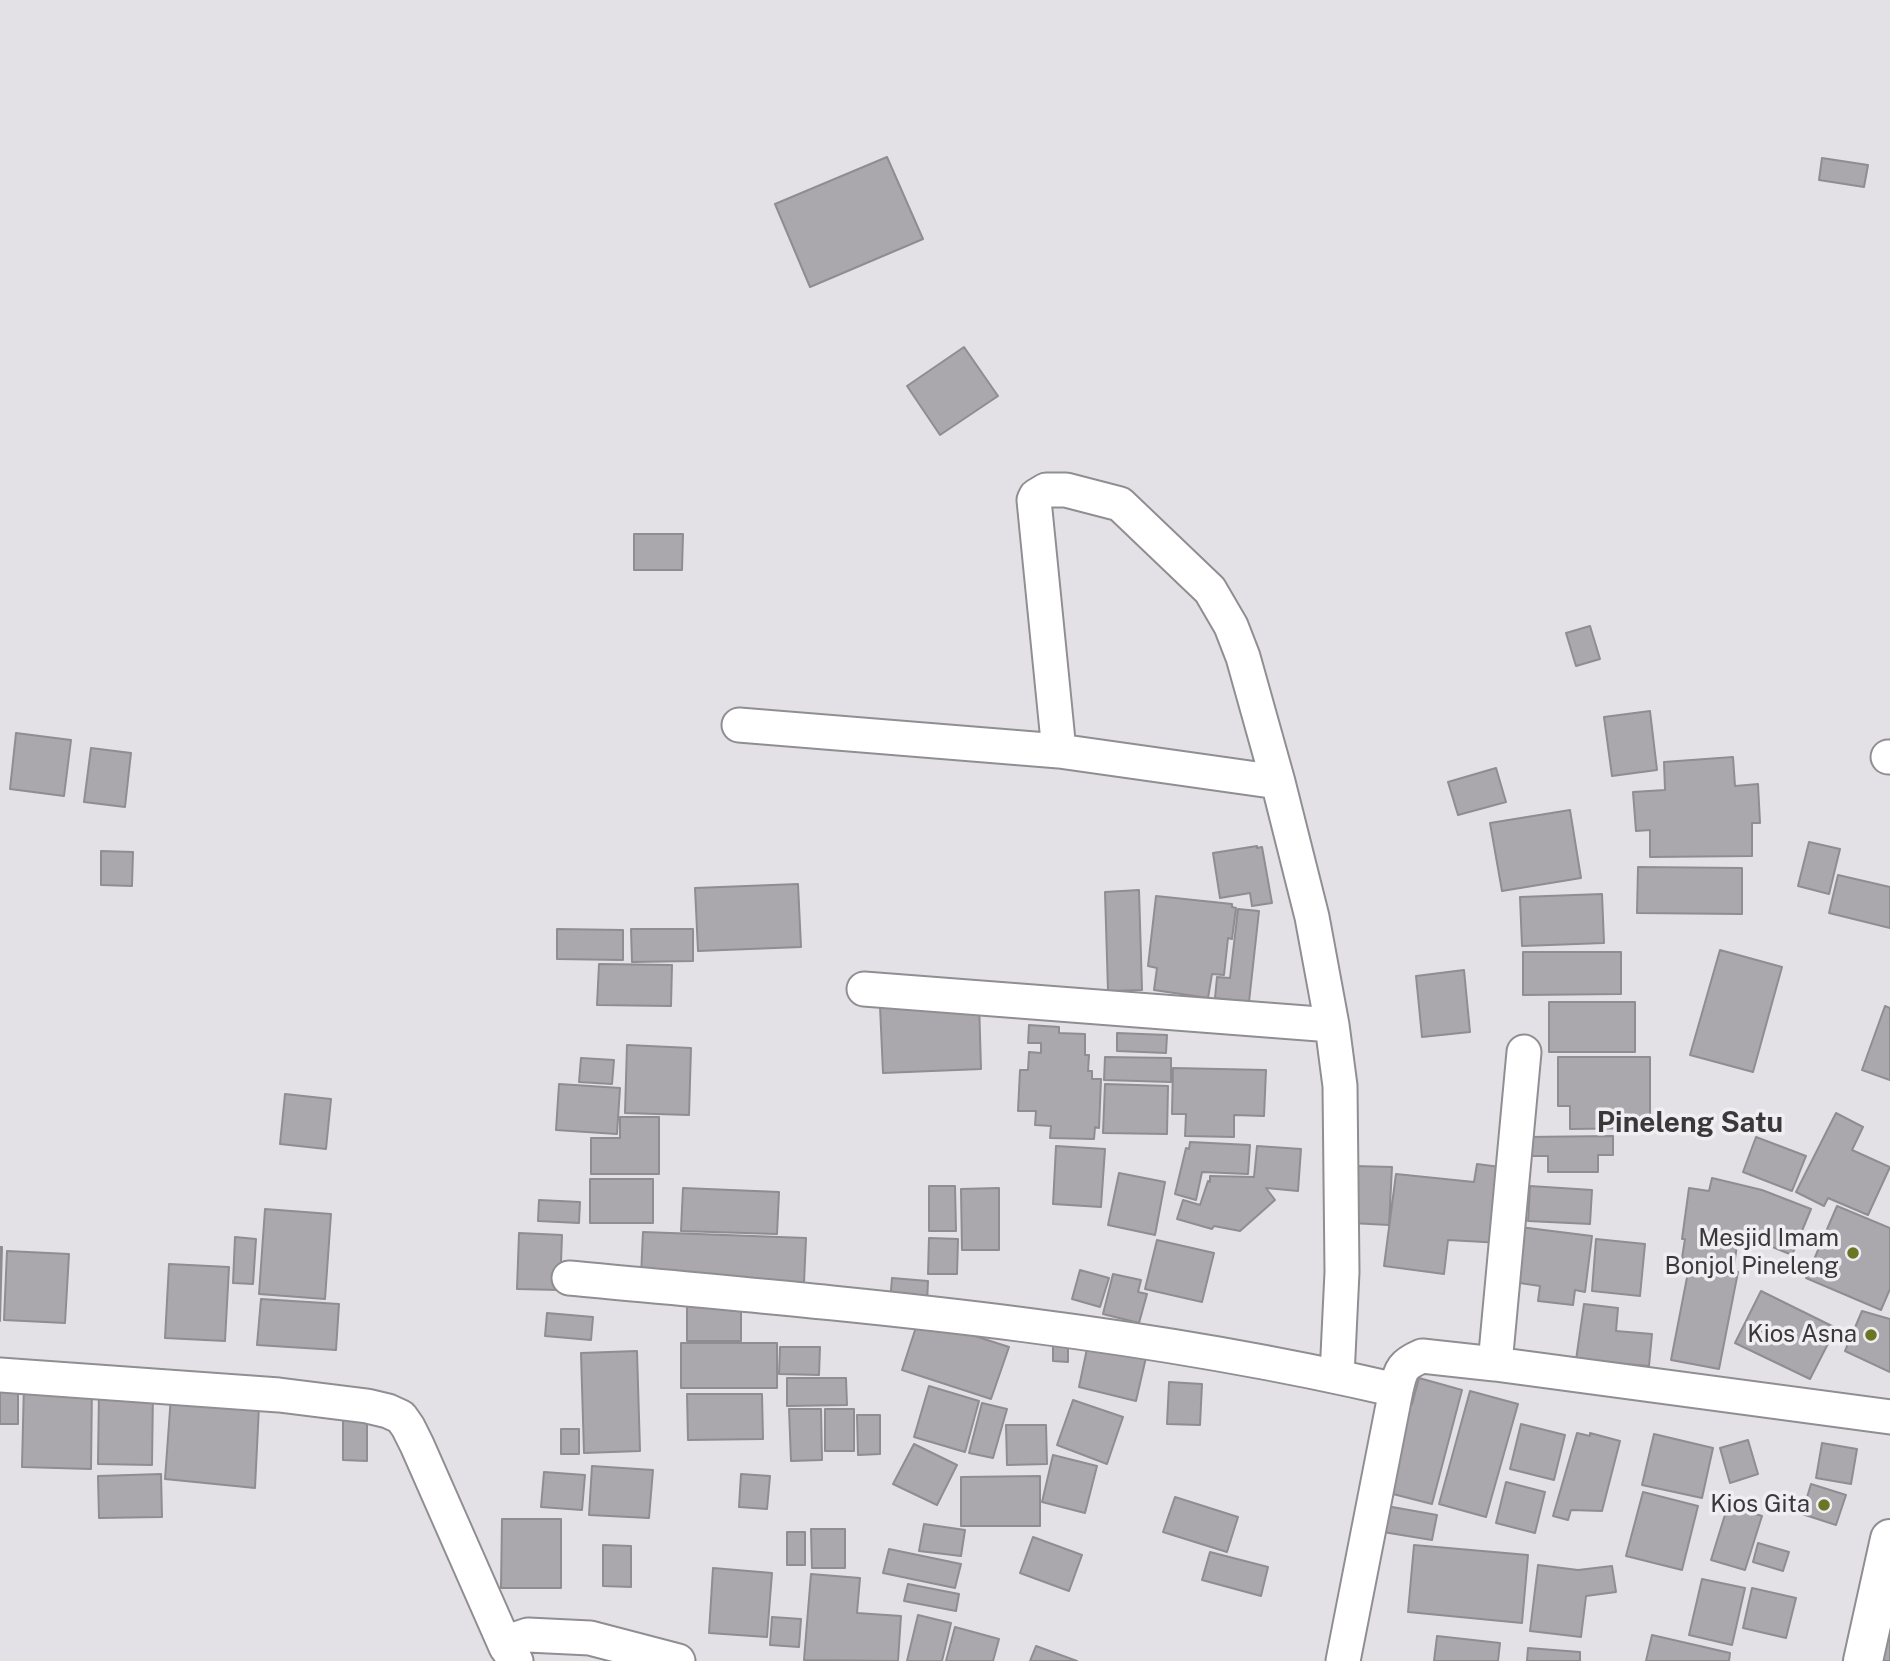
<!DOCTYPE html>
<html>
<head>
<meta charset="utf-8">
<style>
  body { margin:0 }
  canvas { display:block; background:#e3e1e6 }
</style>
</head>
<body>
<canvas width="1890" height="1661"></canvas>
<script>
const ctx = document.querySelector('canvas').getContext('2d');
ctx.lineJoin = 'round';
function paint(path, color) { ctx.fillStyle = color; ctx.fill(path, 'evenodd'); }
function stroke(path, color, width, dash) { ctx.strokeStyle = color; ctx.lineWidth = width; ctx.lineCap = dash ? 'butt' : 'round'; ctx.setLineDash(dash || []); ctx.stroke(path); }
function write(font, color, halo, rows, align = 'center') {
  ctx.font = font + ' "Public Sans",sans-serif'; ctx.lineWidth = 7; ctx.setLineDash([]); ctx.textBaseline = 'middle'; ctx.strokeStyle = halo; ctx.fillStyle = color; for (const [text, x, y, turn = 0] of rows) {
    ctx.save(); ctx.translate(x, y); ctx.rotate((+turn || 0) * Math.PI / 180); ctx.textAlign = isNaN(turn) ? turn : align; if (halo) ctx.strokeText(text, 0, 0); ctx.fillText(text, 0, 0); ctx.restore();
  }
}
const building = new Path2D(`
  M887,157l36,82 -113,48 -35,-83z
  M1822,158l46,7 -4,22 -45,-7z
  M964,347l34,49 -58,39 -33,-49z
  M634,534h49l-1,36h-48z
  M1590,626l10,33 -24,7 -10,-33z
  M1650,711l7,59 -45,6 -8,-59z
  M16,733l55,7 -7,56 -54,-7z
  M91,748l40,5 -6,54 -41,-5z
  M1733,757l2,29 23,-2 2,39h-8v33l-102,1v-27l-14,1 -3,-39 32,-2 -1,-28z
  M1496,768l10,34 -48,13 -10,-33z
  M1570,810l11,68 -79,13 -12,-68z
  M1809,842l31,7 -11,45 -31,-8z
  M1257,846v2l5,-1 10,56 -20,3 -2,-13 -30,5 -7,-45z
  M101,851l32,1 -1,34 -31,-1z
  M1638,867l104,1v46l-105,-1z
  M1838,875l52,12v41l-61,-15z
  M798,884l3,63 -103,4 -3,-63z
  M1139,890l3,100 -34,1 -3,-99z
  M1602,894l2,49 -82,3 -2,-49z
  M1156,896l76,8v3l4,1 -4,31 -4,-1 -4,37 -12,-1 -4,24 -54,-8 3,-22 -9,-2z
  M1238,909l21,2 -10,91 -34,-4 2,-21 13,1z
  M557,929l66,1v30l-66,-1z
  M631,929h62v32l-61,1z
  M1720,950l62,17 -29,105 -63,-17z
  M1523,952h98v42l-98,1z
  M599,964l73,1 -1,41 -74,-1z
  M1464,970l6,62 -48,5 -6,-61z
  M979,1002l2,67 -98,4 -3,-67z
  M1549,1002h86v50h-86z
  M1885,1006l5,2v72l-28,-10z
  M1029,1025l30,2v6l26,1v21h4l-1,16h4v8h9l-2,49 -4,-1 -1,12 -44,-1 1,-12 -16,-1 1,-14h-18l2,-41h8l1,-18 12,1v-10h-13z
  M1117,1033l50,2 -1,18 -49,-2z
  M627,1045l64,3 -2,67 -64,-2z
  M1105,1057l66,1v24l-67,-2z
  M1558,1057h92v71l-80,1v-23h-12z
  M581,1058l33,2 -2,24 -33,-2z
  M1173,1068l93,2 -2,46 -30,-1v22l-49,-1 1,-22h-14z
  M559,1084l61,4 -3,46 -61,-4z
  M1105,1084l63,2 -1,48 -64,-1z
  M285,1094l46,5 -5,50 -46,-5z
  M1836,1113l27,14 -11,23 38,17 -22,48 -40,-17 -4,8 -28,-14z
  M620,1117h39v57h-68v-36h29z
  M1613,1136v19h-15v17h-50v-16h-22l-1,-19z
  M1756,1137l50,19 -14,35 -49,-19z
  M1190,1142l60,3 -2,29 -46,-2 -6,28 -21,-6 11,-46 3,1z
  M1056,1146l49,3 -4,58 -48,-3z
  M1257,1146l44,3 -3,42 -32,-3 9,12 -35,31 -26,-5 -2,3 -35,-10 6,-19 17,5 8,-24 2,1v-6l44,1z
  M1477,1164l31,4 -6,75 -54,-3 -4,34 -60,-8 12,-92 78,8z
  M1354,1166l38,1 -3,58 -38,-2z
  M1119,1173l46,9 -10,53 -47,-10z
  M1712,1178l50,12 49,19 -19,46 -34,-14 -2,7 -19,-3 -3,21 -52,-8 3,-19h-3l7,-51 20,3z
  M590,1179h63v44h-63z
  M929,1186h26l1,45h-27z
  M1530,1186l62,4 -2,34 -62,-3z
  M683,1188l96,4 -2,42 -96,-3z
  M999,1188v62h-37l-1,-61z
  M539,1200l41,2 -1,21 -41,-2z
  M1837,1206l53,22v61l-9,21 -75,-32z
  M265,1209l66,5 -6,85 -66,-5z
  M1520,1227l72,9 -7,56 -10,-2 -2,15 -35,-4 2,-15 -27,-4z
  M643,1232l163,6 -2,45 -163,-7z
  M519,1233l43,2 -2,55 -43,-1z
  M235,1237l21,2 -3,45 -20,-1z
  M929,1238l29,1 -1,35h-29z
  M1596,1239l49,5 -5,52 -48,-5z
  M1157,1240l57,13 -12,49 -57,-13z
  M0,1247h2l-2,74z
  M7,1251l62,3 -4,69 -61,-3z
  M1690,1262l48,10 -19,97 -48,-9z
  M169,1264l60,3 -4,74 -60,-3z
  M1080,1270l29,8 -9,29 -28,-8z
  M1113,1274l28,6 -3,12 9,2 -8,29 -36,-9z
  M892,1278l36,3 -1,23 -37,-2z
  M1761,1291l75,37 -26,51 -75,-36z
  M687,1297h54v44h-54z
  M261,1299l78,5 -3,46 -79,-5z
  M1584,1304l34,4 -2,23 36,3 -3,32 -73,-6z
  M1862,1311l28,8v53l-45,-21z
  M547,1313l46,4 -2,23 -46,-4z
  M919,1318l90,29 -18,52 -89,-29z
  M1053,1335h15v27l-15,-1z
  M1089,1339l58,14 -11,48 -57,-14z
  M681,1343h96v45h-96z
  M780,1347h40l-1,28 -40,-1z
  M637,1351l3,100 -56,2 -3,-100z
  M787,1378h59l1,27 -60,1z
  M1419,1378l43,12 -30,114 -43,-11 11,-93 12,4z
  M1169,1382l33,2 -2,41 -33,-1z
  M24,1383l68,1 -1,85 -69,-2z
  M929,1386l50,15 -14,51 -51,-15z
  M0,1390h18v34h-18z
  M99,1390h54l-1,75 -54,-1z
  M1470,1391l48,13 -32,113 -47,-13z
  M687,1394h75l1,45 -75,1z
  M171,1396l88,10 -4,82 -90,-9z
  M1073,1400l50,17 -16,47 -50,-19z
  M982,1403l25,6 -14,49 -24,-5z
  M789,1409h32l1,51 -31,1z
  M825,1409h29v42h-29z
  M343,1414h24v47l-24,-1z
  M857,1415h23v39l-22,1z
  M1521,1424l44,11 -11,45 -44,-11z
  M1006,1425h40l1,39 -40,1z
  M561,1429h18v25h-18z
  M1577,1433l13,3v-3l30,8 -18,70 -31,-1 -3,10 -15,-4z
  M1654,1434l59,14 -11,50 -60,-13z
  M1748,1440l10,34 -28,9 -10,-35z
  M1822,1443l35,6 -6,35 -35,-6z
  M914,1444l43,21 -20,40 -44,-21z
  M1053,1455l44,11 -12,47 -43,-11z
  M592,1466l61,4 -4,48 -60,-3z
  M544,1472l41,3 -3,35 -41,-3z
  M161,1474l1,43 -63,1 -1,-42z
  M741,1474l29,2 -3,33 -28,-2z
  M1040,1476v50h-79v-49z
  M1506,1482l39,10 -10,41 -39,-10z
  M1811,1484l35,11 -10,30 -34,-11z
  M1643,1492l55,14 -16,64 -56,-14z
  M1175,1497l63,20 -11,35 -64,-20z
  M1381,1505l56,10 -5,25 -55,-9z
  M1728,1505l34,11 -17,54 -34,-10z
  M502,1519h59v69h-60z
  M924,1524l41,6 -4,26 -42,-5z
  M811,1529h34v39h-33z
  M787,1532h18v33h-18z
  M1033,1537l49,18 -13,36 -49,-18z
  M1758,1543l31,9 -6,19 -30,-9z
  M603,1545l28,1v41l-28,-1z
  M1414,1545l114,10 -6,68 -114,-11z
  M889,1549l72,15 -6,24 -72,-15z
  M1210,1552l58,15 -7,29 -59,-16z
  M1538,1565l40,5 34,-4 4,26 -30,4 -5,41 -51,-6z
  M713,1568l59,5 -5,64 -58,-4z
  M811,1574l49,4 -3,35 44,3 -3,45 -94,-1z
  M1702,1579l43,9 -13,57 -43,-10z
  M908,1584l51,10 -3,17 -52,-10z
  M1752,1588l44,10 -10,40 -43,-10z
  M1890,1603v58h-7z
  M918,1615l33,8 -9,38h-35z
  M772,1617l29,2 -2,28 -29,-2z
  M955,1627l44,12 -6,22h-47z
  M1652,1635l78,18 -1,8h-83z
  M1437,1636l63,7 -2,18h-64z
  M1036,1646l41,15h-47z
  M1528,1648l52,4v9h-53z`);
const street = new Path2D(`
  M739,725l320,26 219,31
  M1059,751l-25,-251 2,-4 10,-6h20l54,14 90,86 21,36 12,31 35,125 34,135 20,108 8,61 2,186 -5,104
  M1888,757h2
  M864,989l468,36
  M569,1278c277,26 555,48 827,112
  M1495,1364l29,-312
  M0,1375l279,20 88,11 21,5 13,6 7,10 9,18 89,202
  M516,1661l-10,-14 10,-8 12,-4 62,3 88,23
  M1343,1661l53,-271c5,-20 5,-25 26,-34l73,8 395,53`);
const highway = new Path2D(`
  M1863,1661l27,-122`);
const markers = [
  [1853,1253,7,"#697623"],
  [1871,1335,7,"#697623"],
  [1824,1505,7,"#697623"]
];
const poiNames = [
  ["Mesjid Imam",1839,1239],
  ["Bonjol Pineleng",1839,1267],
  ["Kios Asna",1857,1335],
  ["Kios Gita",1810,1505]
];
const quarterNames = [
  ["Pineleng Satu",1690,1123]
];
paint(building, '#aaa8ac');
stroke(building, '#8f8d92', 2);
stroke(street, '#908e92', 37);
stroke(highway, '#908e92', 42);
stroke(street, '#fff', 33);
stroke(highway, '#fff', 38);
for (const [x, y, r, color] of markers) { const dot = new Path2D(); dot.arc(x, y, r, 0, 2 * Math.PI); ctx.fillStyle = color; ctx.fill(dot); stroke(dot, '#f1eef3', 2.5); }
write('24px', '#39393a', '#f1eef3', poiNames, 'right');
write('bold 28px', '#39393a', '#f1eef3', quarterNames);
</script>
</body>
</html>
